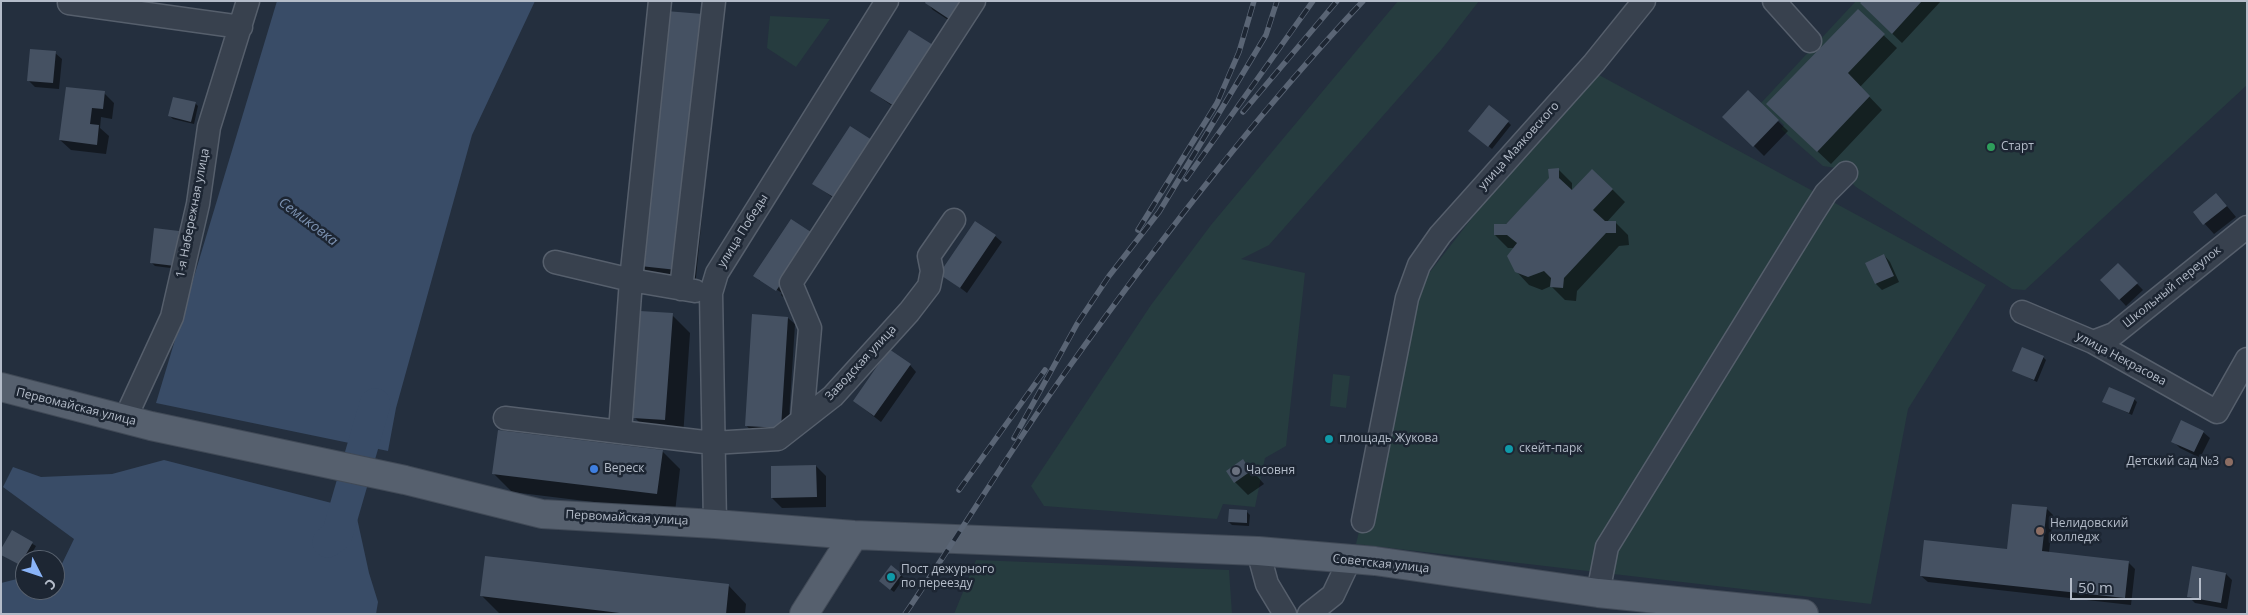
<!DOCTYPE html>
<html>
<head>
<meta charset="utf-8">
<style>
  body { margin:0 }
  #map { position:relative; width:2248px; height:615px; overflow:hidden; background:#242f3e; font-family:"Open Sans",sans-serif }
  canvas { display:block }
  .frame { position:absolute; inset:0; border:2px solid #b4bcc9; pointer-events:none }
  .north { position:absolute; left:15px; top:550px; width:50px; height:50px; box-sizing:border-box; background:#1d2633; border:1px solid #59626f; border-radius:50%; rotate:131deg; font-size:14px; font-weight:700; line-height:20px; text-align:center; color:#b4bcc9 }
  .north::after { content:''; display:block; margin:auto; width:18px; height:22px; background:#8ab4f8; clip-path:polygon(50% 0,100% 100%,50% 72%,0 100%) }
  .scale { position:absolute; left:2070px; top:578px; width:131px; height:22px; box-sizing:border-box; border:2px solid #b4bcc9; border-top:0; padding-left:6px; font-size:15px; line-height:18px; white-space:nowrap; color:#b4bcc9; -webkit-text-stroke:4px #1d2633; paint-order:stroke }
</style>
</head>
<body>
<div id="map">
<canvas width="2248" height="615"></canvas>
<div class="frame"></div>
<div class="north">С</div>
<div class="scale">50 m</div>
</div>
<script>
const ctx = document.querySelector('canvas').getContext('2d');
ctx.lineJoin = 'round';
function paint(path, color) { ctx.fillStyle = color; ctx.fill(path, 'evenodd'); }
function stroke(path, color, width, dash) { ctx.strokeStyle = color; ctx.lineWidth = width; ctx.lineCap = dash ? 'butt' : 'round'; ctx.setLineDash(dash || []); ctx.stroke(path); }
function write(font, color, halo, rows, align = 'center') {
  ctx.font = font + ' "Open Sans",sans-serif'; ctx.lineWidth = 5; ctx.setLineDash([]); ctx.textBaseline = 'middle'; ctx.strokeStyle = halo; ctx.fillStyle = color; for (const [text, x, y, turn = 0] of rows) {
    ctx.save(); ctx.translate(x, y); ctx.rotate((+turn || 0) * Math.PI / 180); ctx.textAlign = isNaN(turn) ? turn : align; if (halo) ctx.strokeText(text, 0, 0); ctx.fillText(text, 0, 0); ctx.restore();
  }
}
const green = new Path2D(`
  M1398,1h81l-38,49 -172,195 -28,14 64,14 -19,173 -21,12 -10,49 -32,-3 -6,15 -173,-13 -13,-20 120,-181 60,-80z
  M1856,1h391v84l-222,205 -13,-1 -156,-102 -20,-19 -13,-2 -42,-37 3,-4 -23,-22z
  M770,16l60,3 -34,48 -29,-19z
  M1588,69l398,216 -78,124 -37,195 -515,-60 63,-258z
  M1333,374l17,2 -4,32 -16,-2z
  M976,560l253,10 3,44h-278z`);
const water = new Path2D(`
  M277,1h258l-63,134 -76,273 -8,43 -232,-48z
  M164,460l191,49 14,64 9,29 -2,12h-375v-31l24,-6v13h30v-18h3l16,-33 -71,-52 10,-20 28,10 71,-3z`);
const shadow = new Path2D(`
  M928,1h43l-15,24 -23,-15 -6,-7z
  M1863,1h78l-39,42 -31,-30z
  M1858,11l39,37 -37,39 22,23 -51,54 -50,-47z
  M720,34l-25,253 -36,-3 -18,-18z
  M932,46l-31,66 -30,-21z
  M55,53l7,6 -3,30 -24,-2 -7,-7z
  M1748,92l40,39 -24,25 -40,-40z
  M104,93l10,10 -2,16 -11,-2 -1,11 9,8 -3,18 -35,-4 -11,-10z
  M195,103l3,3 -4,18 -21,-5 -3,-3z
  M1508,122l3,3 -19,24 -19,-16z
  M850,127l-8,77 -28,-20z
  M1559,170l13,13v9l40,-3 13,13 -19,21 9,-1 13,13 1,10 -10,1 -42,45 -1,10 -11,-1 -14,-14 -9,4 -13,-5 -13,-14 -1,-23h-7l-13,-13z
  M2226,205l10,12 -22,17 -20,-22z
  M178,232l3,3 -3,34 -23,-3 -3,-3z
  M995,236l7,6 -35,51 -26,-20z
  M820,242l-37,55 -2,-2 1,-2 -22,-14v2l-5,-5z
  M1884,255l6,7 9,20 -17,8 -6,-6z
  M2118,264l25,26 -17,16 -24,-26z
  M672,315l18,18 -7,104 -31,-2 -18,-18z
  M788,318l7,6 -7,110 -36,-2 -6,-7z
  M2043,357l3,3 -9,22 -24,-12z
  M910,365l6,7 -35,50 -27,-21z
  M2134,399l3,3 -5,13 -28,-14z
  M2203,432l7,6 -10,20 -20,-10 -7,-7z
  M662,451l18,18 -5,43 -163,-20 -18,-18z
  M1243,460l21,24 -16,11 -13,-13z
  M816,466l10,10v31l-44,1 -10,-10z
  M2047,509l6,6 -4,38 79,9 7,7 -4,36 -203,-23 -7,-6 87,-26z
  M1247,512l3,3 -1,11 -17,-1 -3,-3z
  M12,532l24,14 -8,14h-3l-1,7 -20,-11z
  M2226,574l6,6 -5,29 -32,-6 -7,-7z
  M901,575l3,3 -10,14 -11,-8z
  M729,586l17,18 -1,10h-245l-18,-18z`);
const river = new Path2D(`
  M328,542l9,-7 38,-131`);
const building = new Path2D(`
  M926,1h34l-11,18 -24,-16z
  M1862,1h60l-30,33 -32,-31z
  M1858,9l27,25 -37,39 22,23 -53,56 -51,-48z
  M666,11l37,3 -26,256 -37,-4z
  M909,30l24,15 -39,61 -24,-15z
  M30,49l26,2 -3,32 -26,-2z
  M66,87l39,4 -2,18 -11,-1 -2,16 9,1 -2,20 -38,-5z
  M1748,90l31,30 -26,27 -31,-30z
  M173,97l23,5 -5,20 -23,-6z
  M1489,105l20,16 -21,26 -20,-16z
  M850,126l22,14 -37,58 -23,-14z
  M1559,168v10l13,12 20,-21 21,20 -20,21 12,11h11v12h-10l-42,45 -1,10 -13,-1 1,-9 -7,-7 -16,6 -13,-5 -8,-16 10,-13 -10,-8h-13v-11h12l43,-46 -1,-9z
  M2216,193l11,13 -24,19 -10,-13z
  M791,219l23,15 -38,57 -23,-15z
  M975,221l21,14 -36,53 -21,-14z
  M154,228l25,3 -4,35 -25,-3z
  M1884,254l10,22 -19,8 -10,-21z
  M2118,263l20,20 -19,17 -19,-20z
  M640,311l33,2 -8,107 -32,-2z
  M752,314l36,3 -7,111 -36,-2z
  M2022,347l22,9 -10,24 -22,-9z
  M889,349l22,15 -37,52 -21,-15z
  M2109,387l26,11 -6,15 -27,-11z
  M2181,420l23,11 -10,21 -23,-10z
  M498,430l165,20 -6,44 -165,-20z
  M1243,459l8,12 -17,12 -8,-12z
  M816,465l1,32 -46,1v-32z
  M2012,504l35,3 -5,44 87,10 -4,37 -205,-22 4,-36 83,9z
  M1229,509l18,1v13l-19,-1z
  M12,530l21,12 -13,23 -19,-10v-6z
  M485,556l244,28 -3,30h-98l-148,-18z
  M891,565l11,9 -12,16 -11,-9z
  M2192,566l34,7 -5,30 -34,-6z`);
const minor = new Path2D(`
  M660,1l-29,279 -11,152 93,11 65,-4 55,-43 76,-84 20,-26 3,-15 -3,-15 25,-36
  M1774,1l36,40
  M69,3l172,24
  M555,262l76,18 64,11
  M681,289l33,-288
  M2022,312l71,30 124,70 30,-53
  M2093,342l21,-8 133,-107
  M505,418l115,14
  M125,419l47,-102 26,-113 11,-77 39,-126
  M802,420l8,-92 -19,-45 183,-282
  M1363,521l44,-223 12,-33 21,-30 154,-172 50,-62
  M715,524l-4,-231 6,-20 170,-272
  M1258,551l9,33 18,30
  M1598,593l9,-46 205,-332 14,-22 20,-20
  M1309,614l24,-19 17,-36`);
const major = new Path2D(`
  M1,387l150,39 254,54 137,34 173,10 139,11 404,16 117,10 223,32 206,21
  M804,614l50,-79`);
const rail = new Path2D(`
  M1243,112l94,-111
  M1186,179l127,-178
  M1138,230l79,-127 22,-51 15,-51
  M1014,438l63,-114 32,-48 50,-64 51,-84 56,-93 11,-34
  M959,490l86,-120
  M905,614c55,-80 105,-164 162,-244 91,-128 188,-254 296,-369`);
const markers = [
  [1991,147,5,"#2e9e5b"],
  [1329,439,5,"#0f9aa8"],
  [1509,449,5,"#0f9aa8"],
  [2229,462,5,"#8d6e63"],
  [594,469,5,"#3f7fe0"],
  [1236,471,5,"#6b7280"],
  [2040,531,5,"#8d6e63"],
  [891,577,5,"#0f9aa8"]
];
const streetNames = [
  ["улица Маяковского",1519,146,-48],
  ["1-я Набережная улица",193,213,-79],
  ["улица Победы",743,231,-58],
  ["Школьный переулок",2172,287,-39],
  ["улица Некрасова",2121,359,28],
  ["Заводская улица",861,363,-47],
  ["Первомайская улица",76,407,14],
  ["Первомайская улица",627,518,3],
  ["Советская улица",1381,564,6]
];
const poiNames = [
  ["Старт",2001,147],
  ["площадь Жукова",1339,439],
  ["скейт-парк",1519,449],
  ["Детский сад №3",2219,462,"right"],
  ["Вереск",604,469],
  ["Часовня",1246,471],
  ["Нелидовский",2050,524],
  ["колледж",2050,538],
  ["Пост дежурного",901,570],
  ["по переезду",901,584]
];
const waterNames = [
  ["Семиковка",308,222,37]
];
paint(green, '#263c3f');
paint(water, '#394c67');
paint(shadow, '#0007');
stroke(river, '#394c67', 31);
paint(building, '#455162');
stroke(minor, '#565f6c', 25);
stroke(major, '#414a57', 30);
stroke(minor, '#38414e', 22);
stroke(major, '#56606e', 28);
stroke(rail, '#5a6575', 5.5);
stroke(rail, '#1d2633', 4, [11]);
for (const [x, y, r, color] of markers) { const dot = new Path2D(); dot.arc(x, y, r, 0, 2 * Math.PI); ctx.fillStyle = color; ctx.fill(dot); stroke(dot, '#1d2633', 2); }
write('12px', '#b4bcc9', '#1d2633', streetNames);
write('12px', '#b4bcc9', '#1d2633', poiNames, 'left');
write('italic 14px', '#7c92b1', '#1d2633', waterNames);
</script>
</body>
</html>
